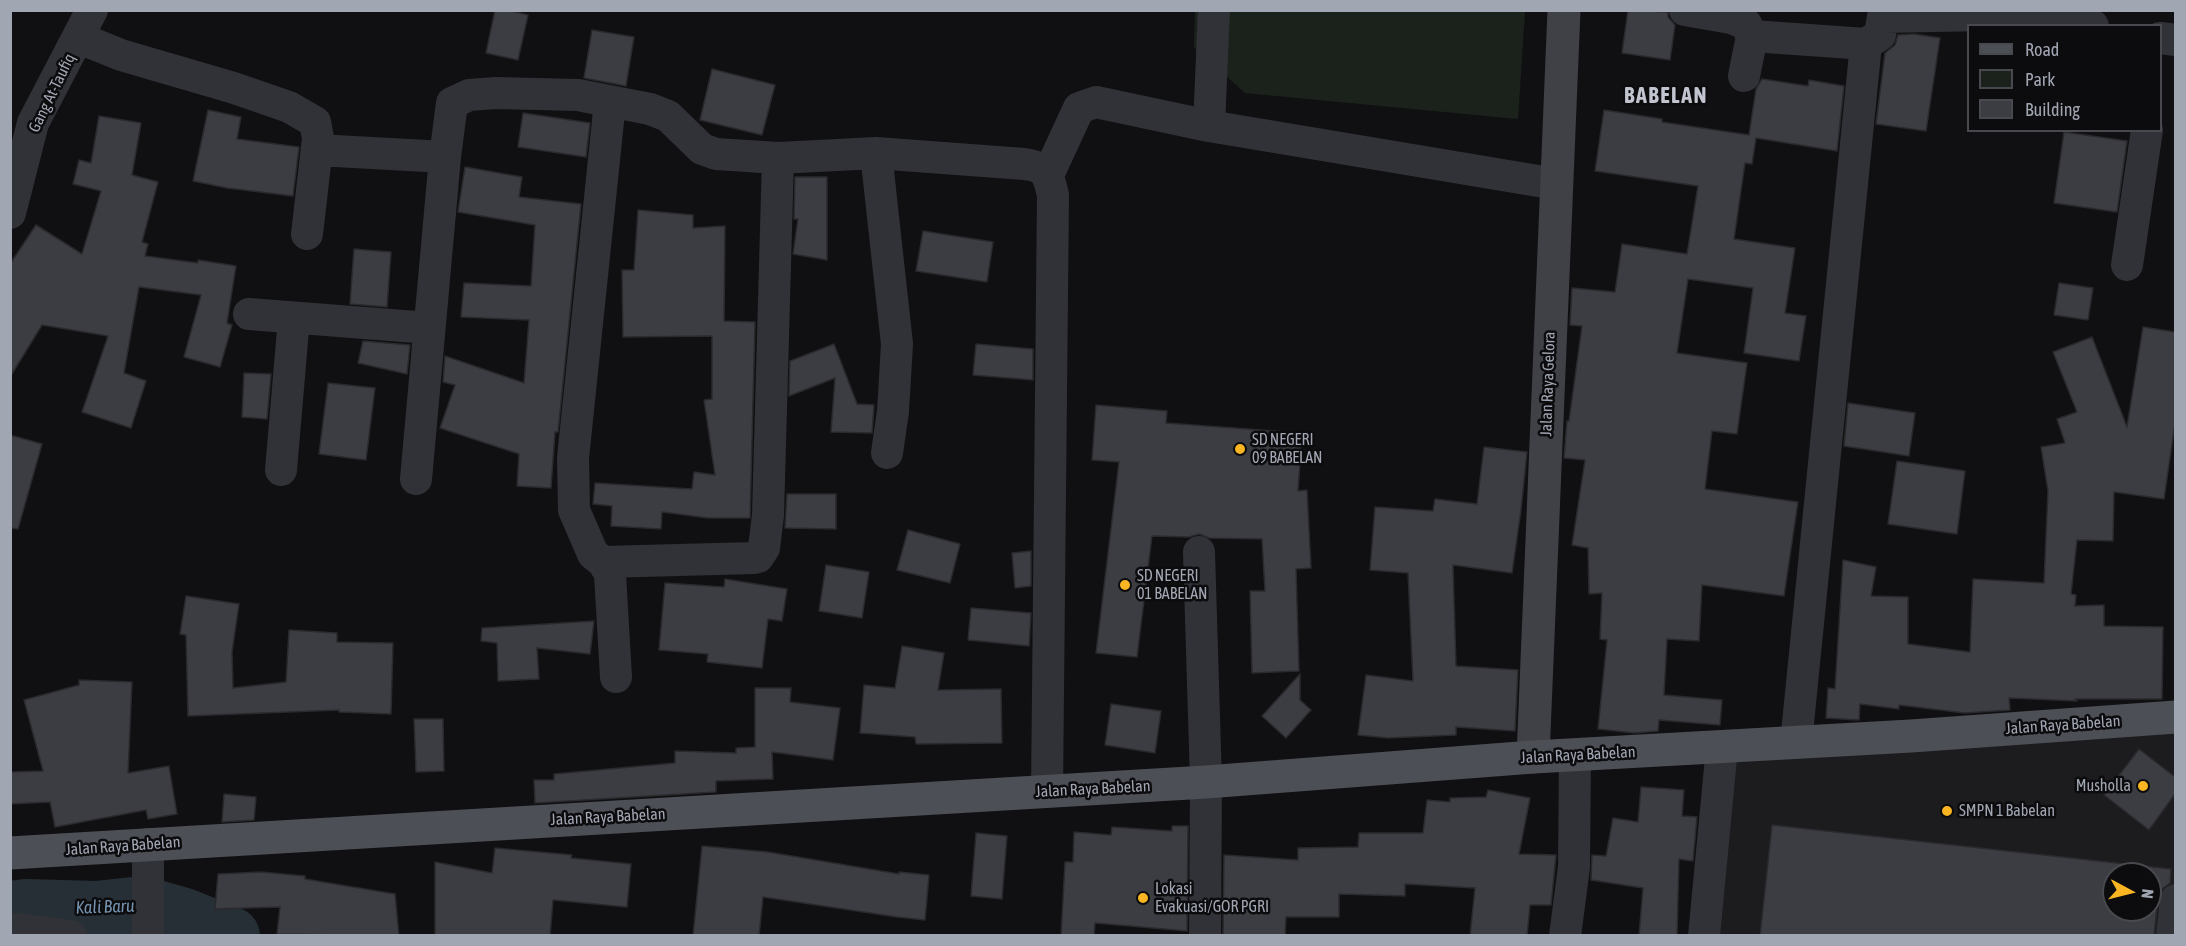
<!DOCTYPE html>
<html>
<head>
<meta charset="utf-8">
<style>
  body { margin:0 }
  #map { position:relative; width:2186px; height:946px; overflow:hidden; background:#101012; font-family:"Asap Condensed",sans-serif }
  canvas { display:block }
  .frame { position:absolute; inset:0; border:12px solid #a1a6b3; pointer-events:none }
  .legend { position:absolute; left:1967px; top:24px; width:195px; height:108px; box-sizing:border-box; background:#0c0b0d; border:2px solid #48494f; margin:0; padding:8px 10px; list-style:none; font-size:18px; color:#a1a6b3 }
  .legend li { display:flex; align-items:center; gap:12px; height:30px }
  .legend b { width:30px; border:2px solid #48494f }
  .north { position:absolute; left:2102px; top:862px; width:60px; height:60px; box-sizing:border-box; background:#0c0b0d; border:2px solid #48494f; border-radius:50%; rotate:97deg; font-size:16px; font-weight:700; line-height:24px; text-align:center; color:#a1a6b3 }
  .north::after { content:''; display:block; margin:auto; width:21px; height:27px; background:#f9b522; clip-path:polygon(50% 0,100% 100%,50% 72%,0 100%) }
</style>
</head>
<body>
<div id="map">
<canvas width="2186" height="946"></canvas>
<div class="frame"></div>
<ul class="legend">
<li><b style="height:8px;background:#4d4f56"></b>Road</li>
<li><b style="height:16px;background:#1b221c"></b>Park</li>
<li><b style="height:16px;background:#3c3d42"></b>Building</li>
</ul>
<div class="north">N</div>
</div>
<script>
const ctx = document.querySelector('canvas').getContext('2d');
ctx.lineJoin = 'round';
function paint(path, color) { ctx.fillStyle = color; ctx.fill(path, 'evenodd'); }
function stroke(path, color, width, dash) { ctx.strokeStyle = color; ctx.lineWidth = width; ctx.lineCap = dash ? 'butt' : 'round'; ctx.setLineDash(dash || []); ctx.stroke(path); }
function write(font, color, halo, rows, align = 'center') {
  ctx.font = font + ' "Asap Condensed",sans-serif'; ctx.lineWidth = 5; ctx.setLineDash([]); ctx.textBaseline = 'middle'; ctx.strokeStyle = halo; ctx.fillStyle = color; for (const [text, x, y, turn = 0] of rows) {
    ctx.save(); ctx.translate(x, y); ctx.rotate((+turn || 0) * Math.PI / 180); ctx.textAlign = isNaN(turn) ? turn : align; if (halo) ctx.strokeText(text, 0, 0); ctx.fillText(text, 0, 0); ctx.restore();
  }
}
const built = new Path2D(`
  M2175,726l1,153 -6,56 -458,1 10,-189zM2114,874h36v36h-36z`);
const green = new Path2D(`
  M1195,11h330l-7,108 -273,-26 -51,-46z`);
const river = new Path2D(`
  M10,910l16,-2 70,2 46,-5 42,12 47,19`);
const building = new Path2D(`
  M495,10h12l21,5 -10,45 -32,-7z
  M1628,10l40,2v5l7,8 -5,35 -48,-7z
  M592,30l42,7 -8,49 -42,-8z
  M1914,34l26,4 -14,93 -50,-7 9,-71 10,-8 3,-10z
  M712,69l63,16 -13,50 -62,-15z
  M1762,79l46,7 1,-6 35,6 -7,65 -81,-13 -4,26 -7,-1 -11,76 61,9 -10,65 21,3 -7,45 -55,-8 9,-65 -65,-9 -11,74 70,10 -10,71 -25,-3 -7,58 93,13 -14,94 -82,-11 -3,56 -32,-2 -3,56 58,5 -2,25 -61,-5 -1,11 -24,2 -36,-4 9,-89 -7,-1 2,-46 -13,1 -1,-46 -16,-3 13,-85 -21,-2 3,-37h2l13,-95 -12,-1 2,-37 43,4 7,-48 65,10 11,-68 -103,-15 9,-61 58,9v3l87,13 7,-46z
  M208,110l33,7 -4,22 62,8 -6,49 -66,-8 -34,-7z
  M523,113l67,10 -4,34 -68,-10z
  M99,116l42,7 -9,52 26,7 -16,60 6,2 -3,12 53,7v-3l38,6 -9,57 5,2 -12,42 -36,-10 17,-62 -62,-8 -15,86 22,8 -15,47 -49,-16 26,-76 -66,-11 -32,52v-113l26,-39 46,29 19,-63 -28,-7 6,-24 12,3z
  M2064,132l63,9 -10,71 -63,-9z
  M465,167l57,10 -3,20 62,7 -23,228h-3l-4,56 -34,-2 2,-32 -79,-26 15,-43 -12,-3 2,-26 79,27 5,-63 -68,-3 3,-34 67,3 4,-61 -77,-13z
  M795,177h32v83l-34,-6 5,-35h-4z
  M638,210l55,5v13l32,-2 -1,95 31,1 -5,196h-42l-46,-6 -1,17 -50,-3 1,-20 -19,-2 2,-21 97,6 2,-17 21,3 -11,-75 8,-1v-63l-89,1 -1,-67h12z
  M923,231l70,11 -6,40 -71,-11z
  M354,249l37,3 -4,55 -37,-3z
  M2059,283l34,5 -5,32 -34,-5z
  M2143,327l32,5v91l-11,76 -50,-7 -1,49 -36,-1 -6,54 5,1 -1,11 29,-1v21l59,1 -1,72h-87l2,2 -68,-3 1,12 -45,3 -66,-8v4l-39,-5 -1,16 -33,-2 2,-30 7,1 8,-129 33,7 -5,29 37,1v47l62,8 3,-73 71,4 4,-92 -7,-44 24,-4 -8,-24 20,-7 -24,-60 39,-15 35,90z
  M363,341l47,4 -3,29 -49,-11z
  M834,344l23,60 17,1 -2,28 -41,-1 4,-54 -46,18 1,-35z
  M976,344l57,5v31l-60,-5z
  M244,373l27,1 -4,45 -25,-2z
  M328,383l47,5 -9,72 -47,-6z
  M1848,403l67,10 -6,43 -65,-10z
  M1096,405l71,6 -1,12 136,10 -4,58 9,-1 4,78 -15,1 3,102 -47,2 -2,-82h15l-3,-52 -53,-1 -10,-4 -10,3 -37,-1 -15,121 -41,-4 23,-191 -27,-2z
  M10,435l32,9 -24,85 -8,-1z
  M1484,447l43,5 -6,58 -9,63 -59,-8 3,101 62,4 -3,61 -59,-4v8l-68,3 -30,-3 8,-60 47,6 -5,-108 -38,-3 5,-63 58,4 2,-12 42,5z
  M1897,461l68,10 -8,63 -69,-10z
  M787,494h49v35l-51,-1z
  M908,530l52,14 -10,39 -53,-13z
  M1031,551v35l-16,2 -3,-35z
  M826,565l43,7 -7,46 -43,-7z
  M725,579l62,10 -5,32 -14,-2 -6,49 -55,-6 1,-8 -49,-4 6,-67 59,4z
  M186,596l53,8 -7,48 1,36 53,-6 3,-52 48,3v9l56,1 -2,71 -52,-2v-2l-151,6 -2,-81 -6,-1z
  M971,608l60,5 -2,33 -61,-6z
  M594,621l-4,33 -53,-6 2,31 -41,2 -1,-38 -16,-2 1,-13z
  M902,646l42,7 -6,37 63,-1 1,54 -86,1 -1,-7 -55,-4 4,-48 31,3z
  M1300,674v26l11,10 -25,28 -24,-22z
  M79,680l53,2 -4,91 41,-7 8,48 -29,5 -2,-9 -91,17 -5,-25 -40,2v-32l33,-1 -19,-71 55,-15z
  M755,688h36l-1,14 50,6 -7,52 -61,-8 1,27 -57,2v11l-181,11 -1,-23h20v-6l121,-11v-12l61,2v-5l19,-1z
  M1111,704l50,7 -6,42 -50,-8z
  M414,719h29l1,52 -28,1z
  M2139,749l36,28v17l-26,36 -45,-35z
  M1641,787l43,3 -2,26 15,1 -4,44 -14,-2 -2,77h-38l4,-48 -52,-8 1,-25 14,1 7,-38 25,4z
  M1488,790l42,8 -11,56 37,1 -5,50h-21l-3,31h-57l5,-48 -70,-4v12l-66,-2v23h-53l-1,19 -62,-1 1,-80 74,5v-12l60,-1 1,-14h64l4,-33 23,2v-4l36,-1z
  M224,794l32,3 -2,23 -32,2z
  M1772,825l399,44 -1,14 -8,6 -4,8 -4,39h-394zM2114,874h36v36h-36z
  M1172,826h16l-1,105 -92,-8 -1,13h-33l4,-74h8l1,-30 37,3 1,-8 60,4z
  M976,833l31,3 -5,63 -31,-3z
  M702,846l66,6 131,22v-2l30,3 -4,45 -28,-3 -134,-20 -4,39h-66z
  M495,848l77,7 -1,3 60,6 -4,43 -74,-7 -3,36h-115v-74l57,11z
  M261,872l44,4v3l90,15 4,42 -122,-2 3,-27 -65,2 3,-35z`);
const street = new Path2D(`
  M1685,10l46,8 15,6 6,12 -8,40
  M2032,10v4l61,12
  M1884,17l148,-3
  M1752,36l114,8 14,-9 4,-25
  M79,38l42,17 113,33 55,19 26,15 3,16 -11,96
  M2160,38l16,2
  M610,102l-37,356 1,52 19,44 10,8 7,12 6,103
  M1209,126l5,-116
  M317,150l128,7 7,-54 17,-8 27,-2 82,2 72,14 18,7 34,33 14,5 62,4 98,-5 148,11c23,3 24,10 29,31l-6,596
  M876,153l21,191 -4,67 -6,42
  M1048,175l31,-67 17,-6 113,24 347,58
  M10,213l23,-90 59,-113
  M2127,265l20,-135
  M249,314l180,14
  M281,470l13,-152
  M416,479l29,-322
  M1199,552l7,230 -1,154
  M603,562l151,-4 4,-1 6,-9 4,-33 10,-357
  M1796,743l70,-699
  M10,930l9,-1 52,7
  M148,936v-92
  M1565,936l9,-69 1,-112
  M1704,936l18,-189
  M2172,936l4,-36`);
const secondary = new Path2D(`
  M1533,757l31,-747`);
const primary = new Path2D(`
  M10,853l1196,-71 327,-25 378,-21 265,-19`);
const markers = [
  [1240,449,6,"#f9b522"],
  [1125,585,6,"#f9b522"],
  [2143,786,6,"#f9b522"],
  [1947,811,6,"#f9b522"],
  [1143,898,6,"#f9b522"]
];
const streetNames = [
  ["Gang At-Taufiq",52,93,-64],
  ["Jalan Raya Gelora",1548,384,-88],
  ["Jalan Raya Babelan",2063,725,-4],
  ["Jalan Raya Babelan",1578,755,-3],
  ["Jalan Raya Babelan",1093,789,-3],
  ["Jalan Raya Babelan",608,817,-3],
  ["Jalan Raya Babelan",123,846,-4]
];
const poiNames = [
  ["SD NEGERI",1252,440],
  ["09 BABELAN",1252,458],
  ["SD NEGERI",1137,576],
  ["01 BABELAN",1137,594],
  ["Musholla",2131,786,"right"],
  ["SMPN 1 Babelan",1959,811],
  ["Lokasi",1155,889],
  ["Evakuasi/GOR PGRI",1155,907]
];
const waterNames = [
  ["Kali Baru",105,907,-2]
];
const districtNames = [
  ["BABELAN",1666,96]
];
paint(built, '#1c1c1f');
paint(green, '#1b221c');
stroke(river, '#272f36', 58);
paint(building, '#3c3d42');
stroke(building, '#2a2a2e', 1.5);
stroke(street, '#313237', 32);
stroke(secondary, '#3f4147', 33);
stroke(primary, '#4d4f56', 33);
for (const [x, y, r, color] of markers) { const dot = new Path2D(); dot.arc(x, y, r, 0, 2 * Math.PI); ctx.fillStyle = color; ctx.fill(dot); stroke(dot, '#0c0b0d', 2); }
write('16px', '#a1a6b3', '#0c0b0d', streetNames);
write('16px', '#a1a6b3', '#0c0b0d', poiNames, 'left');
write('italic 18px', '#7694b1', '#0c0b0d', waterNames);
ctx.letterSpacing = '1.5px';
write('bold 22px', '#c2c5cf', '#0c0b0d', districtNames);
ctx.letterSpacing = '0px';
</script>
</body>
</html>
